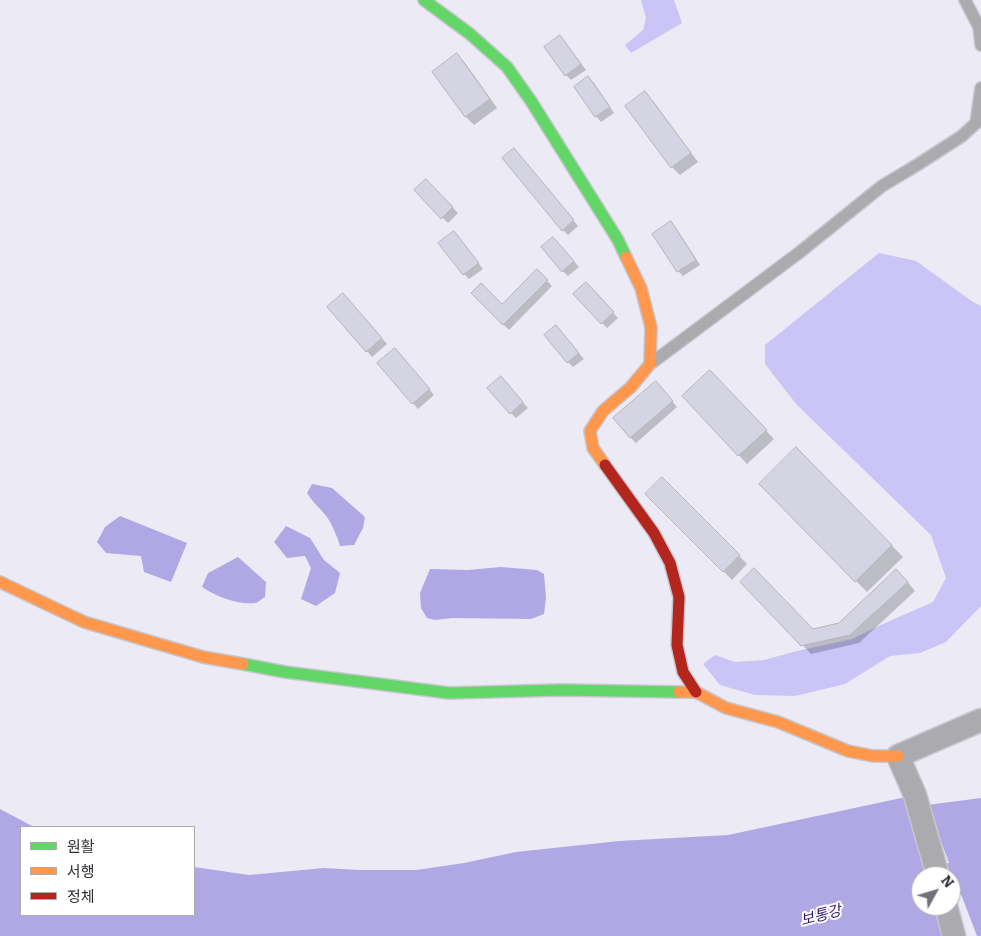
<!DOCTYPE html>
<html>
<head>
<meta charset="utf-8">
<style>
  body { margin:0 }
  #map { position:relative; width:981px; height:936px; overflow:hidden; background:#ecebf5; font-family:Bitter,"Noto Sans KR",serif }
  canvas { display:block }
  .legend { position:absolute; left:20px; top:826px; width:175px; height:90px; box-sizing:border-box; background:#fff; border:1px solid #acacaf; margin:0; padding:6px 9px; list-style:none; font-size:15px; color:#302f36 }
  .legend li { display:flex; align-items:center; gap:10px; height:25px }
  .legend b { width:25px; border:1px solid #acacaf }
  .north { position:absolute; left:911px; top:866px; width:50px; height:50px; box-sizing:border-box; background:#fff; border:1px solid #acacaf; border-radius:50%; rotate:51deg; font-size:14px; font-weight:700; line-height:20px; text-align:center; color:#302f36 }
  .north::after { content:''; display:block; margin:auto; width:18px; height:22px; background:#727179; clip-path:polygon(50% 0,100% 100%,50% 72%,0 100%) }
</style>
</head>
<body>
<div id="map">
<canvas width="981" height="936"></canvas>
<ul class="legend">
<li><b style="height:6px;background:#63d668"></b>원활</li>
<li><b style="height:6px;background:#ff974d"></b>서행</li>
<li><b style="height:6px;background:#b3261e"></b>정체</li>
</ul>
<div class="north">N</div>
</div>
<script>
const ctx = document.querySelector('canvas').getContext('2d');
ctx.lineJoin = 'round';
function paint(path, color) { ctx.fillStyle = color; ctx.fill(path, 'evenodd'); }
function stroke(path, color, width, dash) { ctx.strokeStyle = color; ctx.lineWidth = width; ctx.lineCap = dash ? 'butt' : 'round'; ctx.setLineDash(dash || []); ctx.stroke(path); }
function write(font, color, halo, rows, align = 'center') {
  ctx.font = font + ' Bitter,"Noto Sans KR",serif'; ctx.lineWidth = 4; ctx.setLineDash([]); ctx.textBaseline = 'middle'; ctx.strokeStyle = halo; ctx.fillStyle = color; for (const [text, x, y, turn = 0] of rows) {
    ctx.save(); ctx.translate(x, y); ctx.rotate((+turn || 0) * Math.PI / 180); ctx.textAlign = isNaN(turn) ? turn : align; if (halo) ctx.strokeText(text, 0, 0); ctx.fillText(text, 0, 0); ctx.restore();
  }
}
const forest = new Path2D(`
  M641,0h33l8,23 -51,30 -6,-8 18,-15 3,-12z
  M879,253l37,8 57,41 8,4v300l-35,36 -26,11 -30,3 -45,28 -50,12 -40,-1 -35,-10 -17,-21 12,-9 20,7 29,-2 33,-9 55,-12 31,-15 50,-22 13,-24 -15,-43 -134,-130 -32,-41v-19z`);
const water = new Path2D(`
  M312,484l20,4 33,29 -2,11 -9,17 -14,1c-3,-10 -7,-20 -13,-29 -6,-8 -14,-14 -20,-24z
  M120,516l67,27 -16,39 -27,-10 -3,-16 -35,-3 -9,-11 8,-15z
  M286,526l24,12 14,22 16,13 -5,20 -19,13 -15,-7 10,-31 -6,-12 -18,2 -13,-16z
  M238,557l28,25 -1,15c-4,2 -7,6 -10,6 -17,2 -40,-7 -53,-16l6,-14z
  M501,567l36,3 7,4 2,24 -2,16 -13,5 -79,-1 -17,2 -8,-2 -6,-10 -1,-15 10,-24 38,1z
  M906,797l21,79h-6v30h14l8,30h-943v-127l34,18h-13v88h173v-48l55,8 75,-7 35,2h57l48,-7 52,-11 103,-11 109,-6z
  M981,798v138h-4l-50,-131z`);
const shadow = new Path2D(`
  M560,37l5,5 21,28 -15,10 -5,-5z
  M457,55l8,8 32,45 -23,17 -8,-8 -32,-45z
  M588,78l6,5 20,30 -13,9 -5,-6 -21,-29z
  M645,93l8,8 45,61 -18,13 -8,-8z
  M519,155l59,71 -10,9 -5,-5z
  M426,181l32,32 -10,10 -32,-33z
  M671,223l5,5 24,37 -17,11 -5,-5z
  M454,232l29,37 -14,10 -5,-5z
  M559,244l20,23 -11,9 -5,-5z
  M537,271l15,15 -43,44 -37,-37 30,13z
  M586,284l32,34 -11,10 -32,-34z
  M348,300l39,44 -15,13 -5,-6z
  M561,332l23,27 -11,8 -5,-5z
  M400,355l34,40 -16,14 -39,-46z
  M718,380l56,59 -27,25 -64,-68z
  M506,383l22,25 -12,10 -5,-5z
  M661,388l16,19 -41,36 -6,-6z
  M796,448l107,109 -36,35 -107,-108z
  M662,479l85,85 -15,16 -85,-86z
  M905,579l10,12 -56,52 -48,11 -70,-72 72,48 26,-6z`);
const river = new Path2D(`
  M951,880l30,-9`);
const building = new Path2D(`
  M560,35l21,29 -16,12 -21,-29z
  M457,53l33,46 -25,18 -33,-45z
  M588,76l22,31 -15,10 -21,-30z
  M645,91l46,62 -20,15 -46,-62z
  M514,148l60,72 -12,11 -60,-73z
  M426,179l27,28 -12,12 -27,-29z
  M671,221l25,39 -19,12 -25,-38z
  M454,231l25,32 -16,12 -25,-32z
  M553,237l21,24 -12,11 -21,-25z
  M537,269l11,11 -45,45 -32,-32 10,-10 21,21z
  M586,282l28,30 -13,12 -28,-30z
  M343,293l39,45 -16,14 -39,-45z
  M556,325l23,28 -12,10 -23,-28z
  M395,348l35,41 -18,15 -35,-41z
  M710,370l57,60 -29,26 -56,-60z
  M501,376l22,26 -13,12 -23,-26z
  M656,381l17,20 -43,37 -17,-20z
  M796,447l96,98 -37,37 -96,-98z
  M662,477l78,78 -17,17 -78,-78z
  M754,568l59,61 26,-6 57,-54 12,13 -58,53 -49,11 -61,-64z`);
const lane = new Path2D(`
  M965,0l14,27 2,18
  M653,362l147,-110 82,-66 35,-21 45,-29 14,-13 5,-35`);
const street = new Path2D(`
  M938,876l-23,-81 -17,-39 83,-36
  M946,906l8,30`);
const fast = new Path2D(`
  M424,0l46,34 37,33 24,34 87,139 8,17
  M243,664l42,8 164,21 112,-3 118,2`);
const slow = new Path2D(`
  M605,465l-12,-17 -3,-17 13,-20 28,-24 19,-23 1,-37 -10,-39 -15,-31
  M0,582l84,40 119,35 40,7
  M679,692h17l30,16 52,14 70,29 25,5h25`);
const jam = new Path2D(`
  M605,465l49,68 16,30 9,34 -2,48 6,27 13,20`);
const waterNames = [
  ["보통강",821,916,-15]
];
paint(forest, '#cac4f7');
paint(water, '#b0a8e5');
paint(shadow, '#0003');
stroke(river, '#b0a8e5', 34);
paint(building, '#d5d4e2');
stroke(building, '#b5b4bc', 1);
stroke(lane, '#c7c6ce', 14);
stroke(street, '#c7c6ce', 25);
stroke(fast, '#c7c6ce', 14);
stroke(slow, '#c7c6ce', 14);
stroke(jam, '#c7c6ce', 14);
stroke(lane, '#abaaae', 11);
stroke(street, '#abaaae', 22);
stroke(fast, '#63d668', 11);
stroke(slow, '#ff974d', 11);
stroke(jam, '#b3261e', 11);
write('italic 15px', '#331374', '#fff', waterNames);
</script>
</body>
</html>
